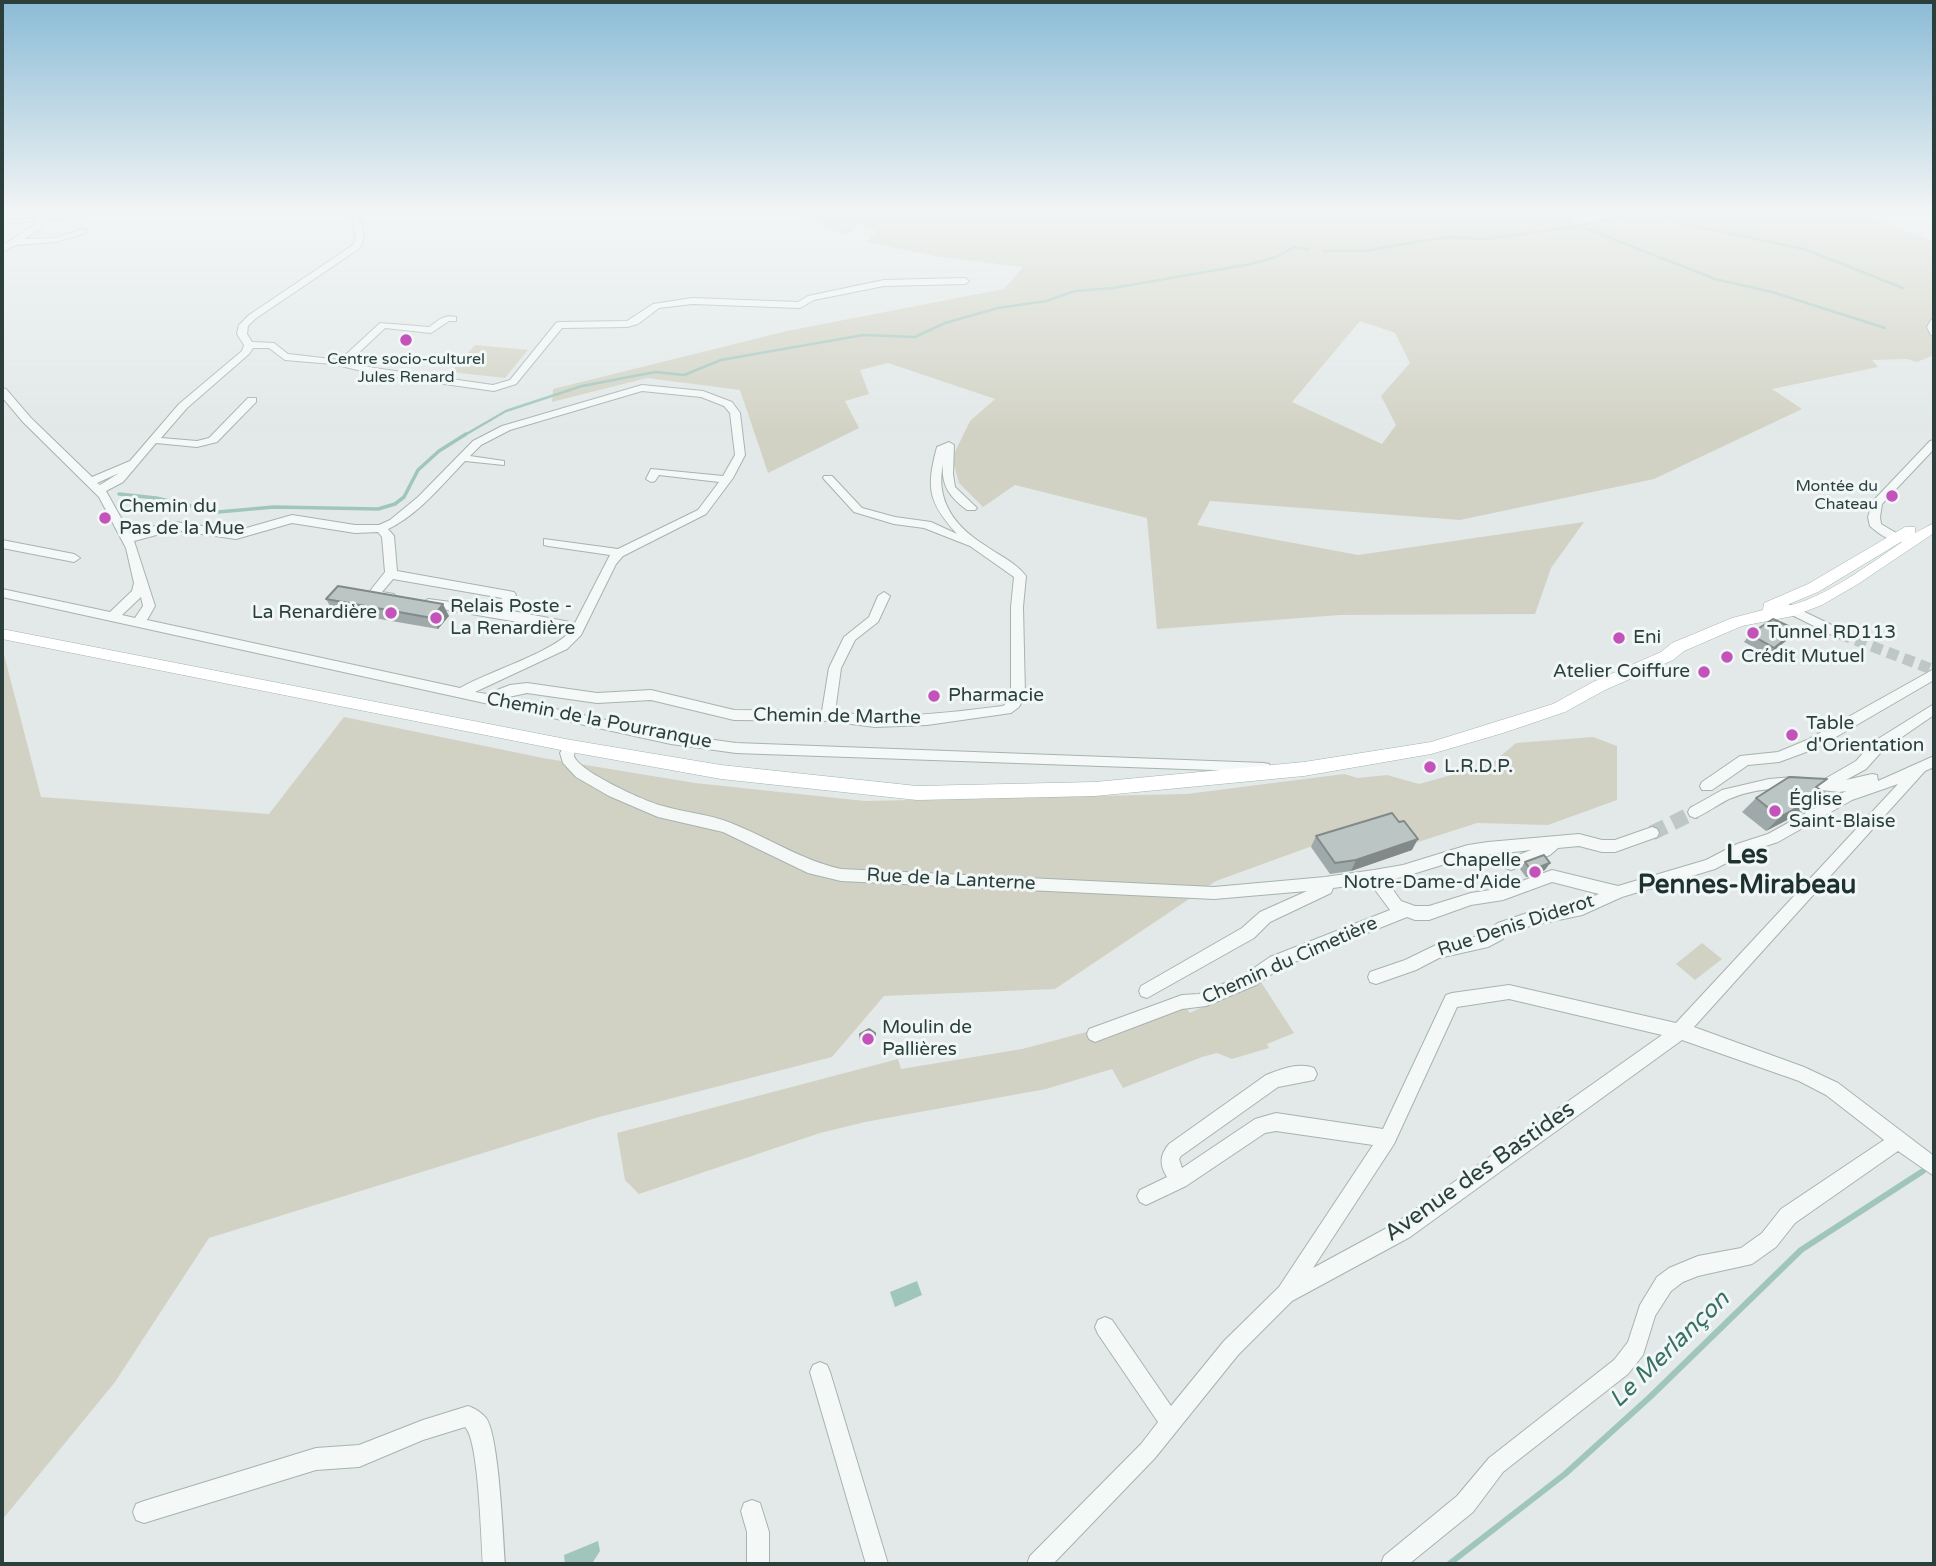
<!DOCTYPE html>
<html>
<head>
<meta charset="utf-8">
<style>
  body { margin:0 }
  #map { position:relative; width:1936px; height:1566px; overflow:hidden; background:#e2e9e8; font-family:"Varela Round",sans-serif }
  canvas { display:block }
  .frame { position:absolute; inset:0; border:4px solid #2b403d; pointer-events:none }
</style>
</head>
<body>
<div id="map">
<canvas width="1936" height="1566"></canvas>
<div class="frame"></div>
</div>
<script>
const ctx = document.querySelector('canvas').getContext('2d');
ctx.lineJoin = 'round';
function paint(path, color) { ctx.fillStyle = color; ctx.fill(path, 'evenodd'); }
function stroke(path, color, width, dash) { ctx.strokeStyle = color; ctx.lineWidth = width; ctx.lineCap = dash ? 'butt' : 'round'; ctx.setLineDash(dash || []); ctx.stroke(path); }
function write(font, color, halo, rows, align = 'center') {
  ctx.font = font + ' "Varela Round",sans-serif'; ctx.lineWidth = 6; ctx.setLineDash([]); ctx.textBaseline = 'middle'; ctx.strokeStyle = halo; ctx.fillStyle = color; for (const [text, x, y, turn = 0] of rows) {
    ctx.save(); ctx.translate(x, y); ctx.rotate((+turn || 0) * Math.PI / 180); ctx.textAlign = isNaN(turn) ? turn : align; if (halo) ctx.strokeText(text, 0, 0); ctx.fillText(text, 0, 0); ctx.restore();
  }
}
const green = new Path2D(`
  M796,213h771l13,11 45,-11h231l78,28v114l-17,7 -10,-3 -35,1 6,7 -106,22 30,20 -148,70 -194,41 -250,-19 -13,24 161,30 226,-33 -33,46 -16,46 -195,1 -183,14 -10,-111 -132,-33 -32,22 -24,-24 -7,-25 18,-37 25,-22 -107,-36 -28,7 9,24 -24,7 14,27 -91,45 -28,-83 -93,-12 -95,24 1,-13 234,-58 217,-42 19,-22 -89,-11 -67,-14 10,-11 -14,-7 -18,10zM1360,321l35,12 15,30 -29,33 15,29 -14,19 -90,-42z
  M475,345l53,5 -23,28 -54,-6z
  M2,647l39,150 228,17 75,-97 199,41 152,25 170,18 322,-7 157,-20 14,4 29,-3 32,9 72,-20 25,-21 77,-6 24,9v54l-69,25 -71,-2 -62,20 -20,-27 -179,65 -161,108 -171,7 -52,61 -233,60 -390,121 -94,144 -113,138z
  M1702,943l20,16 -27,21 -19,-16z
  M1259,979l35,54 -27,11 2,4 -37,11 -15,-6 -15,4 -79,31 -11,-19 -66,20 -181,33 -45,11 -181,61 -14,-14 -8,-47 281,-74 3,10 121,-20 163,-43 5,7z`);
const water = new Path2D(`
  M917,1281l5,14 -27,12 -5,-15z
  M598,1541l2,10 -7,11 -28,2 -1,-9z`);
const streamFar2 = new Path2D(`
  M1658,213l22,10 124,26 99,39
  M1580,226l135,53 57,13 113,36
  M1323,251h41l82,-14 40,2 94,-13 54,-13
  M463,436l43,-25 76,-25 73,-14 29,3 37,-15 142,-25 52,2 30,-14 53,-15 48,-7 29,-10 38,-3 138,-24 25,-7 19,-10 14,2`);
const streamFar1 = new Path2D(`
  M119,494l37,4 62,14 56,-5 104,2 17,-5 9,-7 14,-27 21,-19 27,-17`);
const stream = new Path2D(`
  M1449,1564l116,-90 85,-77 151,-147 122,-79`);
const minorTunnelFar1 = new Path2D(`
  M1840,634l94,36`);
const minorTunnel = new Path2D(`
  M1652,833l43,-21`);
const minor = new Path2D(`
  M81,213l2,2 -4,2 -34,4 -5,8 -16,10 31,-1 28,-9h3v4l-30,9 -40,3 -14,7v-6l32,-21 2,-4 -34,3v-4z
  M351,213h8l5,25 -4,10 -105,71 -7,7 -1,8 5,8 22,1 14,11 52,6 40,-37 49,4c10,-7 15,-13 27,-10v4h-7l-18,12 -46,-5 -36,34 25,6 119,17 17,-5 46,-57 3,-1 68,-1 26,-17 39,-6 106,4 10,-6 76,-16 81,-2 4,3 -4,3 -81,2 -70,14 -14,8 -108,-4 -33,4 -21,16 -11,3 -65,1 -46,56 -22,7 -120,-17 -41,-10 -48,-4 -16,-12h-16l-4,6 -62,54 -26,30 36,3 12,-3 39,-40h8v4l-39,40 -20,5 -41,-4 -33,39 -17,9 24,43 34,-11 11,-1 61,9 56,-16 63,10h24l11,-5 28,-23 55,-56 29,-15 140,-41 61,6 29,11 8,11 5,42 -12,23 -27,36 -83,42 -7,8 -35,71 -14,14 -92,43 12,2 23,-9 17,-2 70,10 54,-3 83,20 88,1 7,-43 15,-31 25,-20 9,-21 6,-4 6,4 -12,26 -23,18 -14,28 -6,44c60,8 108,1 168,-6l6,-5 2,-6v-88l3,-30 -44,-31 -46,-18 -30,-4 -40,-12 -31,-34 1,-2h8l30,32 33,9 36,5 26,12c-29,-32 -31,-46 -20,-87l12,-5 5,3 -1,29 2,13 22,21 -2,2h-8c-17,-13 -26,-24 -24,-46 -8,37 12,63 43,82 14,10 29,16 40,30l-3,31 2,88 -6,12 -8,6 -84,12 -52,2 -47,-6 -94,-1 -83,-20 -54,3 -70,-10 -23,5 167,36 65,9 528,20 5,1 2,4 -2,4 -533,-19 -65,-9 -669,-147v-8l108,23 22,-21 2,-8 -8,-35 -27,-51 -76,-75 -21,-25v-9l4,1 25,29 61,59 38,-16 49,-57 63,-53 2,-6 -7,-11 2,-9 10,-10 104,-70 3,-7zM642,391l59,6 23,9 6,7 5,42 -12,21 -72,-7 -5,10 5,3 4,-1 4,-6 60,7 -21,28 -80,39 -74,-10v6l4,1 62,9 -35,68 -68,-13 9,-15 -2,-3 -117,-21 -3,-35 -6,-7c30,-14 54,-44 77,-68l39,4v-4l-34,-5 11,-11 29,-15zM119,473l-19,12 -3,-2zM292,523l63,10 23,-1 4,5 3,35 -15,19 -2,3 2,3 24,3 2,-3 -2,-3 -12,-2 11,-13 109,19 -6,10 -68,-9 -6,4 2,3 147,25c-20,22 -81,40 -111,57l-313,-68 8,-14 -21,-65 41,-11 61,9zM141,597l2,9 -8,12 -13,-3z
  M1934,319v17l-3,-1 -4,-8 4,-7z
  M1934,440v9l-52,55 -2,13 1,7 17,10h11l6,4c-15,10 -33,-1 -45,-12l-2,-9 5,-16 57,-60z
  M2,540l72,14 6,4 -6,4 -72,-14z
  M1782,601l62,30 2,3 -6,4 -4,-1 -58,-29 -2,-3 2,-3z
  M1934,669v11l-117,68 -38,14 -31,3 -36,25h-10l-2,-4 2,-4 38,-26 38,-4 29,-12z
  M1934,704v11l-51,35 -17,19 -20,11 26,-6 5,1 1,6 56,-25v11l-9,4 -231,256 110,40 34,16 96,73v20l-36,-25 -103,72 -19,24 -24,17 -54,12 -15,6 -12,9 -16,25 -12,39 -15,19 -125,98 -30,40 -64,52h-28l3,-8 73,-60 32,-38 125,-98 14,-18 12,-37 17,-28 12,-9 29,-12 43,-8 21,-15 19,-24 103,-69 -58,-45 -27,-14 -117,-41 -272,197 -118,64 -54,54 -83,103 -102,106h-26l3,-8 111,-112 17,-22 -60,-88 -3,-7 3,-7 7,-3 7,3 59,86 53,-65 55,-54 94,-142 -97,-14 -11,2 -79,53 -40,19 -6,-3 -3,-6 3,-6 27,-13c-8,-13 -7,-22 2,-33l97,-69c15,-6 33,-13 48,-7l3,6 -3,6 -36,7 -97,69 -2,3 3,9 73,-49 21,-6 107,16 63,-134 6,-2 57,-8 167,38 222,-239 -46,16 -74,42 -31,10 -32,17 -93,28 -40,18 -52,11 -25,8 -2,5 -15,8 -49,11 -23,12 -40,14 -6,-2 -2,-5 2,-5 35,-12 31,-15 43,-9 19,-13 32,-11 50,-10 19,-8 -47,-12 -49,18 -32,5 -42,15h-14l-8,-3 -125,50 -26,18 -50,21 -24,3 -87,33 -6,-3 -2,-5 2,-5 93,-34 17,-1 45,-19 26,-18 120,-47 -20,-27 -37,5 -2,5 -61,29 -16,16 -107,60 -6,-2 -2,-5 2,-5 101,-58 18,-16 47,-21 -93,8 -373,-18 -33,-8 -85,-41 -65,-15 -49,-21 -33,-19 -13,-14 -3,-10 6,-11h10l2,4c-2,3 -4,7 -4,10 4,15 72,46 89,50 22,7 47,8 68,17 38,15 70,37 110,46l373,18 111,-10 49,-7 29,-5 65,-20 20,-3 91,-8 23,6h13l37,-13 5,2 2,4 -2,4 -42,15h-13l-23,-6 -21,2 -8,7 -39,15 -5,-2 -2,-4 2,-4 25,-10 -63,7 -65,20 -17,3 15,21 14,5h14l42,-13 32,-5 49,-18 66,16 88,-26 31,-16 31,-10 78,-43 -7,1c-36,-4 -75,-8 -110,7 -12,6 -22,14 -34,19l-5,-2 -2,-4 2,-4 32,-18 47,-11 24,-2 30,3 33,-19 17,-19zM1509,999l153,36 -266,188 -83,45 81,-124 63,-137z
  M820,1362l7,3 3,7 58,192h-22l-56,-192 3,-7z
  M468,1406c6,2 13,6 18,12 13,17 17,120 19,146h-22c-2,-24 -4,-124 -18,-137l-42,13 -64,27 -43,3 -172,53 -8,-3 -3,-8 3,-8 8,-3 172,-53 43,-3 64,-25z
  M752,1500l8,3 9,29v32h-22v-32l-6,-21 3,-8z`);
const major = new Path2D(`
  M1934,523v10l-76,51 -36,21 -29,11 -51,10 -58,25 -11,9 -68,30 -40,22 -62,21 -72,21 -127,22 -209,20 -178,4 -196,-21 -150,-27 -569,-113v-10l569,111 150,25 196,21 178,-4 209,-20 127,-20 122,-38 40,-22 68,-30 11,-9 60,-25 31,-8 1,-7 44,-19 97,-57h10v6zM1914,534c-34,22 -92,68 -132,73l36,-15z`);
const wall = new Path2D(`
  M326,599l123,17 -11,13 -105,-18z
  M1750,634l41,3 -23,18 -24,-13z
  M1818,788l7,5 -15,15 -44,23 -24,-19 14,-14z
  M1316,836l96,14 -61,21 -21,3 -19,-27z
  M1525,862l20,8 -19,7 -6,-8z`);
const shadedWall = new Path2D(`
  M443,604l6,12 -11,13 -6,-11z
  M1797,630l-6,7 -23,18 6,-7z
  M1825,793l-15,15 -44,23 14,-14z
  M1418,839l-6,11 -61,21 5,-11z
  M1550,863l-5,7 -19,7 5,-7z
  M875,1038v3l-10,5 -1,-3z`);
const building = new Path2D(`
  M338,586l105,18 -11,14 -106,-19z
  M1773,619l24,11 -23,18 -24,-14z
  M1789,777l38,2 -11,8 9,6 -45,24 -24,-19z
  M1392,813l7,9 5,-1 14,18 -62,21 -21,3 -19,-27z
  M1544,855l6,8 -19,7 -6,-8z
  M869,1029l6,4v5l-11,5 -3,-2 -1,-7z`);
const markers = [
  [406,340,7,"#c352ba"],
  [1892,496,7,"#c352ba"],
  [105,518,7,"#c352ba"],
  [391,613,7,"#c352ba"],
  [436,618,7,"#c352ba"],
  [1753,633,7,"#c352ba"],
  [1619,638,7,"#c352ba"],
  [1727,657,7,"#c352ba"],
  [1704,672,7,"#c352ba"],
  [934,696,7,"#c352ba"],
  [1792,735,7,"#c352ba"],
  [1430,767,7,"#c352ba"],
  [1775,811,7,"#c352ba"],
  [1535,872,7,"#c352ba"],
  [868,1039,7,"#c352ba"]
];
const farPoinames = [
  ["Centre socio-culturel",406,360],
  ["Jules Renard",406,378],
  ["Montée du",1878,487,"right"],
  ["Chateau",1878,505,"right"]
];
const poiNames = [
  ["Chemin du",119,507],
  ["Pas de la Mue",119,529],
  ["Relais Poste -",450,607],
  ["La Renardière",450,629],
  ["La Renardière",377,613,"right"],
  ["Tunnel RD113",1767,633],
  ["Eni",1633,638],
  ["Crédit Mutuel",1741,657],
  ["Atelier Coiffure",1690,672,"right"],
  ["Pharmacie",948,696],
  ["Table",1806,724],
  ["d'Orientation",1806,746],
  ["L.R.D.P.",1444,767],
  ["Église",1789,800],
  ["Saint-Blaise",1789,822],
  ["Chapelle",1521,861,"right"],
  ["Notre-Dame-d'Aide",1521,883,"right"],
  ["Moulin de",882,1028],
  ["Pallières",882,1050]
];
const streetNames = [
  ["Chemin de Marthe",837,717,1],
  ["Chemin de la Pourranque",599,721,11],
  ["Rue de la Lanterne",951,880,3],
  ["Rue Denis Diderot",1516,926,-18],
  ["Chemin du Cimetière",1290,961,-24]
];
const nearStreetnames = [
  ["Avenue des Bastides",1480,1172,-35]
];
const nearWaternames = [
  ["Le Merlançon",1670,1350,-44]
];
const districtNames = [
  ["Les",1747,856],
  ["Pennes-Mirabeau",1747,886]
];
paint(green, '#d2d2c4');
paint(water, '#a0c6bc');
stroke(streamFar2, '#a0c6bc', 2.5);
stroke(streamFar1, '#a0c6bc', 3.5);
stroke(stream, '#a0c6bc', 6);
stroke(minorTunnelFar1, '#bdc7c6', 11, [11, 6]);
stroke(minorTunnel, '#bdc7c6', 15, [15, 8]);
stroke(minor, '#a7b3b1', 2);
stroke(major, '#a2b4b1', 1);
paint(minor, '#f4f8f7');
paint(major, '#fff');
paint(wall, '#a0a9a9');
paint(shadedWall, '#828a89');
paint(building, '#bac5c4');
stroke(building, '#828a89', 2);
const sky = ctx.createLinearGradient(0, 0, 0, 432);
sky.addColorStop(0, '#8bbbd6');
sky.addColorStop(0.49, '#f2f5f5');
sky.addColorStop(1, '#f2f5f500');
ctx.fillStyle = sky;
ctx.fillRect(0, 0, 1936, 432);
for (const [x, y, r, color] of markers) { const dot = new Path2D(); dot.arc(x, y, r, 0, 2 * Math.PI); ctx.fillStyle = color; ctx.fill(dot); stroke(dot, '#f1f7f6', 2.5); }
write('16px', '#2b403d', '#f1f7f6', farPoinames);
write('19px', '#2b403d', '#f1f7f6', poiNames, 'left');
write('19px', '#2b403d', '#f1f7f6', streetNames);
write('23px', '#2b403d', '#f1f7f6', nearStreetnames);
write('italic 24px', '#397064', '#f1f7f6', nearWaternames);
write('bold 26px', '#1d312e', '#f1f7f6', districtNames);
</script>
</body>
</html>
